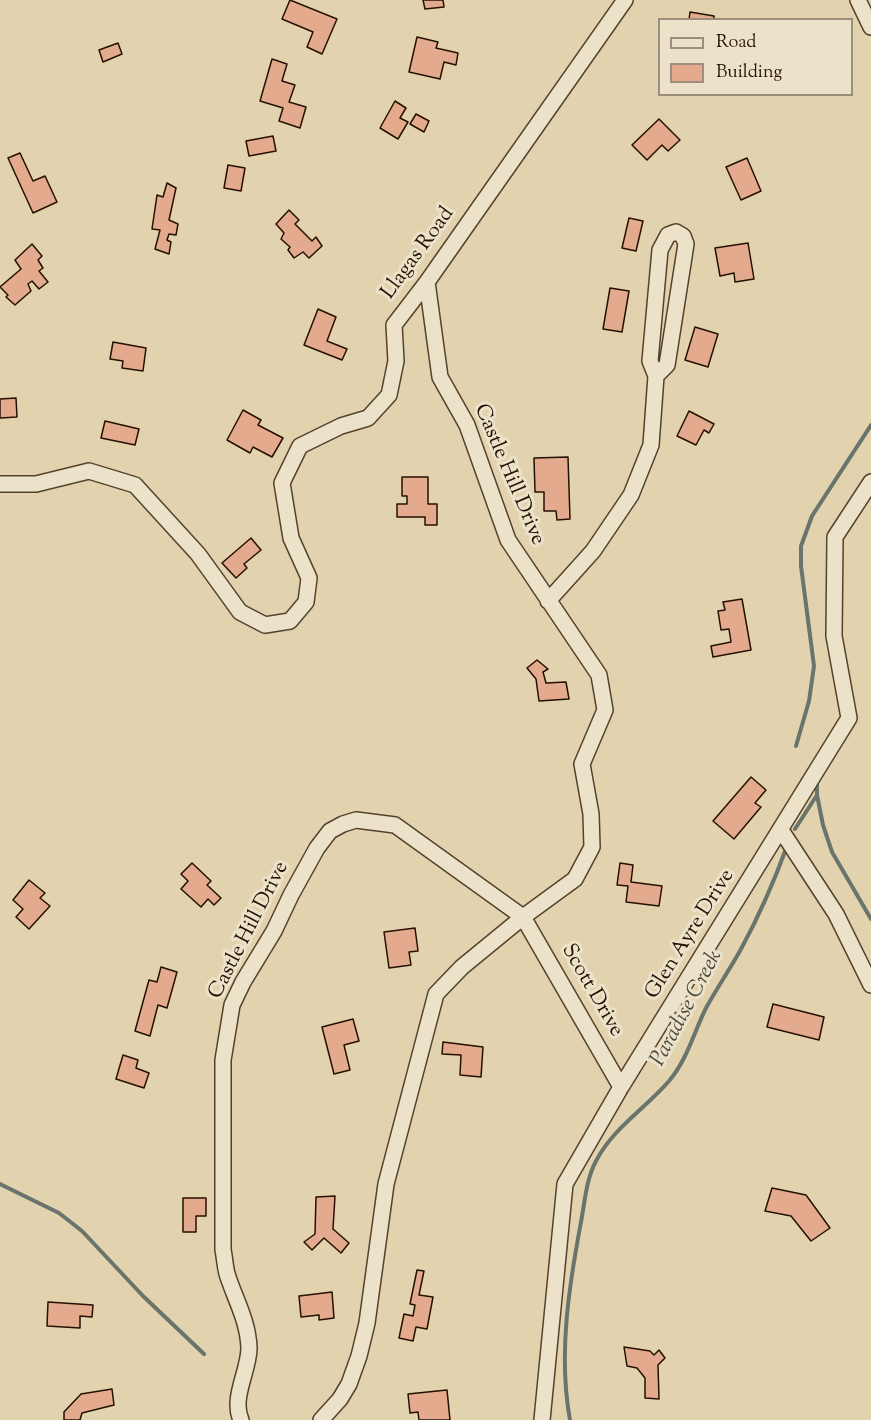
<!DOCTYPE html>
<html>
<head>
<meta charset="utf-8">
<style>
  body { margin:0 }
  #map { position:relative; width:871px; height:1420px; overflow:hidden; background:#e2d3ae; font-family:"Sorts Mill Goudy",serif }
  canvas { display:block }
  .legend { position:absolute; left:658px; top:18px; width:195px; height:78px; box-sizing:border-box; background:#ece2ca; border:2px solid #9c8e7a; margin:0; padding:8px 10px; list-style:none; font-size:18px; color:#251102 }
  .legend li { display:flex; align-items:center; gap:12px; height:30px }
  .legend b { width:30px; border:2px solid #9c8e7a }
</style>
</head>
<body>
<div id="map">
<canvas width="871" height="1420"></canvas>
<ul class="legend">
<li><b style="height:8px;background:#ece2ca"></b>Road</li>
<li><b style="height:16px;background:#e3aa8d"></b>Building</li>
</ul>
</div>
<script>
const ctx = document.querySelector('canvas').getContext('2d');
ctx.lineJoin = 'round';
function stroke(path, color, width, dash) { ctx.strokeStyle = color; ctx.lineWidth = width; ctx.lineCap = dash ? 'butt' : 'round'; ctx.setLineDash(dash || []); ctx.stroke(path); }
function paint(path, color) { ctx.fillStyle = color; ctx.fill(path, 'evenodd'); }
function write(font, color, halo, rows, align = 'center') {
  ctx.font = font + ' "Sorts Mill Goudy",serif'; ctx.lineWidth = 6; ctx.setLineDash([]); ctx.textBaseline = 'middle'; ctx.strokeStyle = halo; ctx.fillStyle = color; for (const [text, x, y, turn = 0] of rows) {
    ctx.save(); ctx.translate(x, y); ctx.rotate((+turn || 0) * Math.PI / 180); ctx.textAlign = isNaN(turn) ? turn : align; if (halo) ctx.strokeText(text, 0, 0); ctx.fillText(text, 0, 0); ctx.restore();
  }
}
const stream = new Path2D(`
  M796,746l13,-45 5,-35 -13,-100v-20l11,-30 59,-91
  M817,795l6,30 9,27 39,67
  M795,829l22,-34v-13
  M0,1184l59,29 23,18 61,65 61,58
  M570,1420c-12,-65 -1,-134 11,-198 4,-21 5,-42 15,-61 17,-33 50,-53 73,-80 18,-21 25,-49 37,-73 11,-20 24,-39 35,-59 18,-33 33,-67 46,-103`);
const building = new Path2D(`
  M290,0l47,19 -15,35 -15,-7 6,-15 -31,-13z
  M423,0h20l1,7 -19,2z
  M690,12l24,4v4h-25z
  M417,37l21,5 -2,6 22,5 -2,12 -12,-3 -4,17 -31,-7z
  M118,43l4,11 -19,8 -4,-12z
  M272,59l15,5 -5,17 13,4 -6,17 17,5 -6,21 -21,-7 4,-13 -23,-7z
  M395,101l11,7 -6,10 8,4 -10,17 -18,-11z
  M416,114l13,7 -5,11 -14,-8z
  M659,119l21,21 -12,11 -6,-6 -15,15 -15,-15z
  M273,136l3,15 -27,5 -3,-15z
  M20,153l13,28 12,-5 12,26 -24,11 -25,-55z
  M747,158l14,33 -20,9 -15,-33z
  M228,165l17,3 -4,23 -17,-3z
  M167,183l9,5 -7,32 9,4 -2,11 -7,-1 -2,6 4,2 -2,12 -14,-5 5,-19 -8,-1 5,-34 6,2z
  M289,210l10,10 -4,4 17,17 4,-4 6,9 -13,12 -6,-6 -9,6 -6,-8 2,-3 -9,-8 3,-6 -8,-9z
  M629,218l14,3 -7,30 -14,-3z
  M748,243l6,36 -19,3 -1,-9 -14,3 -5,-28z
  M32,244l10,12 -4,4 5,8 -4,3 9,11 -9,7 -7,-8 -4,3 3,7 -16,14 -9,-8 2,-2 -8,-8 21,-18 -6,-9z
  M610,288l19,3 -7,41 -19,-3z
  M318,309l18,8 -9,24 20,8 -5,11 -38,-15z
  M695,327l23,7 -10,33 -23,-7z
  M113,342l33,6 -3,23 -21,-3 1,-7 -13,-2z
  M16,398l1,19 -17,1v-19z
  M243,410l18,10 -3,5 25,13 -11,19 -19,-10 -3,6 -23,-13z
  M689,411l25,13 -5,9 -5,-3 -8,15 -19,-9z
  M105,421l34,8 -4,16 -34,-7z
  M568,457l2,62 -13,1 -1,-9h-12v-19h-9l-1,-34z
  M402,477h26v27h9v21h-12v-8h-28v-13h10v-8h-5z
  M251,538l10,12 -17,14 3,4 -11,10 -14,-15z
  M742,599l9,51 -38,7 -2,-11 20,-4 -2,-13 -8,1 -3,-19 7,-1 -2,-8z
  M537,660l11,9 -5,3 3,11 20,-1 3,17 -30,2 -3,-22 -9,-11z
  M751,777l15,13 -11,13 6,4 -27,32 -21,-18z
  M192,863l19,18 -4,4 14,13 -7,7 -6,-6 -7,8 -20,-18 7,-8 -7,-7z
  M620,863l13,2 -2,17 31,4 -3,20 -33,-4 2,-16 -11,-1z
  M29,880l16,13 -5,5 10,8 -21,23 -13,-12 7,-8 -10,-9z
  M415,928l3,23 -9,1 2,13 -22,3 -5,-36z
  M161,967l16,5 -10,36 -9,-3 -8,31 -15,-5 14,-51 8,2z
  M773,1004l51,13 -5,23 -52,-13z
  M353,1019l6,22 -15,4 6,25 -16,4 -12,-47z
  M443,1042l40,5 -2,30 -21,-2 1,-20 -19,-1z
  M123,1055l15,5 -2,8 13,5 -5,15 -28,-9z
  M772,1188l34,7 24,33 -19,13 -20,-25 -26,-5z
  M335,1196l-2,33 16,14 -8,10 -17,-15 -12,12 -8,-8 11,-8 1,-37z
  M183,1198h23v18h-10v16h-13z
  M417,1270l7,1 -5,24 14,2 -6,32 -11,-2 -3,14 -14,-3 5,-24 9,2 2,-11 -5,-1z
  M332,1292l2,26 -15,2v-5l-18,2 -2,-21z
  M48,1302l45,3 -1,12 -12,-1v12l-33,-2z
  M624,1347l26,4 4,4 5,-5 6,8 -7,7 1,34 -14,-1v-20l-8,-10 -10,-2z
  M112,1389l2,16 -32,8 -2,7h-16v-8l17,-18z
  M447,1390l3,30h-31l-1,-8 -8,1 -2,-19z`);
const minor = new Path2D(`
  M858,0l13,27
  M427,282l13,95 27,48 41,115 91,135 6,35 -23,54 9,50 1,33 -17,32 -52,38 98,170
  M0,484h36l53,-13 46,14 63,69 42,58 25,13 25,-4 16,-19 3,-24 -18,-40 -9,-55 18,-37 41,-20 27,-8 21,-23 7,-34 -2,-36 33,-43 198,-282
  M548,601l45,-50 38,-56 20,-50 5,-69 -6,-15 10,-111 8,-15 8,-3 7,4 3,8 -19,121 -11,11
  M781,830l55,84 35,71
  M241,1420c-10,-22 8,-49 8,-72 -1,-27 -13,-47 -21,-71 -3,-8 -3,-18 -5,-27v-190l9,-55 11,-23 31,-51 17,-36 26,-47 13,-17 13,-7 13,-4 39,5 128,92 -61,50 -26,27 -50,190 -19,139 -8,33 -10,28 -9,15 -19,21
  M542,1420l23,-236 56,-97 228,-369 -15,-82 1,-99 36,-55`);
const streetNames = [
  ["Llagas Road",419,254,-54],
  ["Castle Hill Drive",508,475,67],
  ["Castle Hill Drive",250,931,-63],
  ["Glen Ayre Drive",691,935,-58],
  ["Scott Drive",591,991,60]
];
const waterNames = [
  ["Paradise Creek",688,1009,-62]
];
stroke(stream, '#69746c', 4);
paint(building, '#e3aa8d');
stroke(building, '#251102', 1.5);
stroke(minor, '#54422d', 18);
stroke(minor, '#ece2ca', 15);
write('21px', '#251102', '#ece2ca', streetNames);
write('italic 22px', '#4d4b40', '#ece2ca', waterNames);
</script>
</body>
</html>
